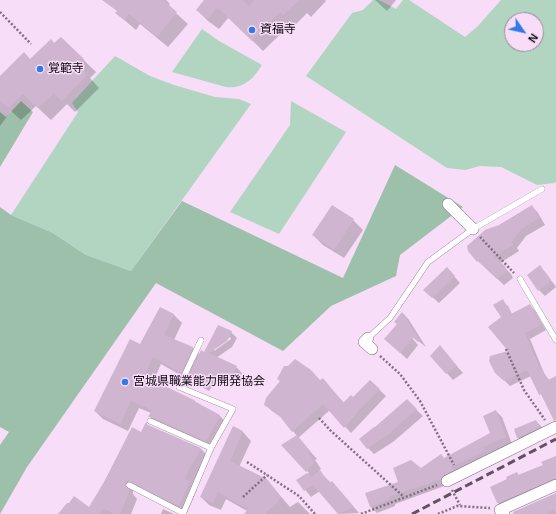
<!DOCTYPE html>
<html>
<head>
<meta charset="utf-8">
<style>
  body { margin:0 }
  #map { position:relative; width:556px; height:514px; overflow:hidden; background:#f7ddf7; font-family:Arial,sans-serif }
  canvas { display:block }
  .north { position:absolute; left:504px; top:12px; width:40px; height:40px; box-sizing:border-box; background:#f7ddf7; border:1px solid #9b889b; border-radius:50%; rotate:124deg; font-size:11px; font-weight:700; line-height:16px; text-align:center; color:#100810 }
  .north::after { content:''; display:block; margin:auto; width:14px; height:18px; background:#327ae7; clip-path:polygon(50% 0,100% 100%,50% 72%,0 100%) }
</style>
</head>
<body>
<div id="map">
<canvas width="556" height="514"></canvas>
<div class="north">N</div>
</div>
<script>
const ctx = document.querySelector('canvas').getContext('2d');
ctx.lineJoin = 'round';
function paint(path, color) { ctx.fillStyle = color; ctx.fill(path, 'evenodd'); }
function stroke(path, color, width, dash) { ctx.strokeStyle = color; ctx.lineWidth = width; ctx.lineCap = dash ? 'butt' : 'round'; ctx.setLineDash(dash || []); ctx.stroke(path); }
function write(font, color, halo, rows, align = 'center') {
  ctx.font = font + ' Arial,"Noto Sans JP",sans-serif'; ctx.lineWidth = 3; ctx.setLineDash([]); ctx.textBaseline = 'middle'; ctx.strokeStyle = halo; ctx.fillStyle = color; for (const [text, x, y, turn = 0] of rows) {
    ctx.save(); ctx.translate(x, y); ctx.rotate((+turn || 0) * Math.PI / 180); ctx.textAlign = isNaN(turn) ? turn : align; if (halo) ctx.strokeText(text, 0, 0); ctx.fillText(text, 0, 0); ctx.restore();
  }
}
const green = new Path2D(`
  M373,0h6l17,9 7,-9h6l56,37 13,-11 23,-26h55v182l-2,1 -17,2 -36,-18 -21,-1 -15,4 -18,-2 -141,-92 46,-63 11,-3zM512,20h24v24h-24z
  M202,29l17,12 43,24c-9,14 -18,24 -36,22l-54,-15z
  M115,56l35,20 24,9 41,12 24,2 12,5 -120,167 -45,-16 -33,-22 -42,-18 67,-103 -6,-9z
  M291,101l55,31 -67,102 -49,-22 60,-87z`);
const forest = new Path2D(`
  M21,101l12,11 -33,55v-55l6,5z
  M395,165l68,42 -63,48 -4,21 -65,30 -48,45 -127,-68 -129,184 -27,47v-69l9,-13 -9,-5v-220l11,8 42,18 33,22 45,16 51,-70 161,77z`);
const shadow = new Path2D(`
  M124,0h42l4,4 -2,2 20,18 -20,23 -28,-23 -4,6 -20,-17z
  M205,0h120l1,1 -15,16 -4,-4 -12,12 -3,-2 -29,28 -34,-34 -10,12 -11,-8 -11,-11z
  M375,0h21l-9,11z
  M61,38l35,34 -6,6 9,10 -24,24 -8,-8 -16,16 -15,-14 -15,14 -10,-9 -11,15v-49l31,-17z
  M532,206l6,7 7,12 -19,11 -9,12 2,3 -19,12 11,11 2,4 -9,7 -26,-24 22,-35z
  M353,220l10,10 -19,28 -21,-13 -10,-10z
  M540,267l6,6 10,14 -11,9 -6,-6z
  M453,275l7,8 -21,20 -8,-7z
  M502,301l6,5 4,8 18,-9 5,6 11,19 -16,9 14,34 5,7 7,-3v44l-25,-45 -21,10 -8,-8 8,-27 -8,-33z
  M160,308l14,7 8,8 -8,17 19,8 7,7 31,-23 6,6 -5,9 -16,11 20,9 6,6 -6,12 -19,-6 -8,12 -14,-8 -5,-5 -1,2 -28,-16 -8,18 67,34 7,8 -13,24 -57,-23 -7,-8 1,-4 -12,-5 -11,23 -25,-12 -8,-8 45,-66zM230,337l1,2 -17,12v-3z
  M403,313l6,7 17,27 -13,-10 -1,1 6,7 -11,14 -15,-14z
  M442,349l21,24 -10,7 -22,-24z
  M278,379l42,2 3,-2 21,24 9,-5 17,-17 16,15 -35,37 -21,-23 -32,28 19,21 -2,1 6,9 -2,2 12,12 7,6 21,24 -20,1 -19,-23 -9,6 -13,-16 11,-8 -27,-28 15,-9 -15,-18 -10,-7 -7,-6 16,-23z
  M407,401l16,15 -30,26 -19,12 -6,-6z
  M496,411l6,6 10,27 -23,10 2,4 -44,27 -52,19v2l-18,7 -7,-7 29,-24 22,-13 23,-10 47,-25z
  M536,421l6,6 4,6 -21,11 -7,-6 -3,-9z
  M148,426l53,23 8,8 -16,29 4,4 -10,23 -50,-25 -4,3v3l4,5 -6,15h-72l30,-5 52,-75z
  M233,427l10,5 8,9 -12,26 27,12 24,28 8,-5 12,12h-65l2,-3 -21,-12 -5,11 -12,-5 -8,-8z
  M556,456v30l-52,23 -6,-6 -7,-15 17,-9 9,-6 2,2 25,-9 -2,-3z
  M555,494l1,20h-44z
  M163,509l11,5h-13z`);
const building = new Path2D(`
  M102,0h61l14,12 -20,25 -28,-23 -5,6 -9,-7 2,-2z
  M204,0h39l6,6 5,-6h45l-16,15 -3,-3 -28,29 -35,-34 -9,12 -12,-9z
  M61,37l23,22 -6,6 9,10 -25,26 -8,-8 -16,15 -15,-14 -15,14 -8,-7v-25l24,-24 6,7 21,-20 3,4z
  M332,205l22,14 -20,31 -22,-15z
  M532,205l7,13 -19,12 -8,11 1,4 -19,11 11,10 2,5 -10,8 -19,-18 -1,1 -9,-11 -1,-5 18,-16 14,-5z
  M540,265l11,16 -13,10 -11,-16z
  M447,267l8,9 -23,22 -9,-8z
  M503,299l8,15 19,-10 11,21 -16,8 15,36h2l6,11 8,-4v44l-2,1 -13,-27 -2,1 -12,-25 -23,11 -9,-8 -6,-12 1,-5 18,-5 -20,-24 13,-10 -8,-12z
  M160,307l14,7 -10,21 29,12 -12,26 -28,-16 -9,19 50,24 2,2 24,13 -14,26 -54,-24h-4l4,-7 -21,-9 -11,23 -26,-13 36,-72 10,5z
  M402,312l18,29 -2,1 -9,-8 4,4 -13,15 -16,-14 13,-15 -3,-2z
  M218,325l14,6 -5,10 -18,12 28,13 -7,14 -19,-6 -8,12 -15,-9 13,-27 3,2z
  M440,345l17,21 -11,8 -16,-18z
  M295,359l16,11 9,10 3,-2 20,25 8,-8 2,2 17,-17 10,9 -17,17 -19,22 -21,-24 -31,28 -14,-18 -14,-9 2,-7 14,-17 -3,-2 7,-13h4z
  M407,399l10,10 -30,26 -20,14 -8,-10 15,-12h1z
  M496,410l10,27 -23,10 2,4 -34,16 3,3 -10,5 -3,4 -52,18 1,2 -20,8 -5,-14 33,-11 -5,-14 18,-8 10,8 20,-14 3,4 46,-25 -7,-17z
  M536,420l4,7 -23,11 -3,-9z
  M146,422l2,3 53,23 -17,31 6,2 -11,25 -51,-25 -3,2v3l5,4 -10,24h-5l-12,-6 -3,6h-42l9,-11h2l5,-7 15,11 15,-25 28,-55 9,5z
  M233,426l10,5 -13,30 37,18 14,18 -9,12 -1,-2 -6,7h-21l4,-5 -30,-17 -5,11 -13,-6z
  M297,435l14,17 -2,2 6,8 -9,10 -25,-27z
  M556,456v22l-59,25 -7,-16 17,-8 -1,-2 11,-5 1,3 25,-10 -2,-3z
  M320,470l9,13 3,-2 22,26 -16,7 -25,-29 -9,6 -8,-11 11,-7 5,4z
  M556,493v16l-12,5h-30l-1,-2z`);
const path = new Path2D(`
  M0,12l31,32
  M480,237l34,36
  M506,349l18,41 21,30
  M380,356l20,18 20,27 34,64
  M319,418l12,13 73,66
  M247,462l52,34 16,18
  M452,490l8,15
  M243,497l24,-22
  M361,514l76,-29
  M438,514l19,-8 33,2`);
const service = new Path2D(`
  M520,279l36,61
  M368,338l22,-20 38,-56 45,-33 69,-40
  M150,421l61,27
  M129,485l54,28
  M183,514l28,-66 22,-39 -54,-22 22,-47`);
const minor = new Path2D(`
  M448,204l25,25
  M368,338l-4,4 8,7
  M447,481l109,-54
  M504,514l-4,-4 56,-25`);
const rail = new Path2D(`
  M412,514l144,-75`);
const markers = [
  [252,30,4,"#327ae7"],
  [40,69,4,"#327ae7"],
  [125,382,4,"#327ae7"]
];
const poiNames = [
  ["資福寺",260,30],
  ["覚範寺",48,69],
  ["宮城県職業能力開発協会",133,382]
];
paint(green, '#b2d5c1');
paint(forest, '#9dc0ab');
paint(shadow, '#0003');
paint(building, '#d0b5d0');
stroke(service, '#7b657b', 6);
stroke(minor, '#7b657b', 12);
stroke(path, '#806f80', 2.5, [2, 2]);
stroke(service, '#fff', 5.5);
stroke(minor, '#fff', 11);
stroke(rail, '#605260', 3, [8, 4]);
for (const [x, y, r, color] of markers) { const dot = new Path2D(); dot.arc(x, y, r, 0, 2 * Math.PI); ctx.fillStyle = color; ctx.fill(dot); stroke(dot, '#f7ddf7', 1.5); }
write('12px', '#100810', '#f7ddf7', poiNames, 'left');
</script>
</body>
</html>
